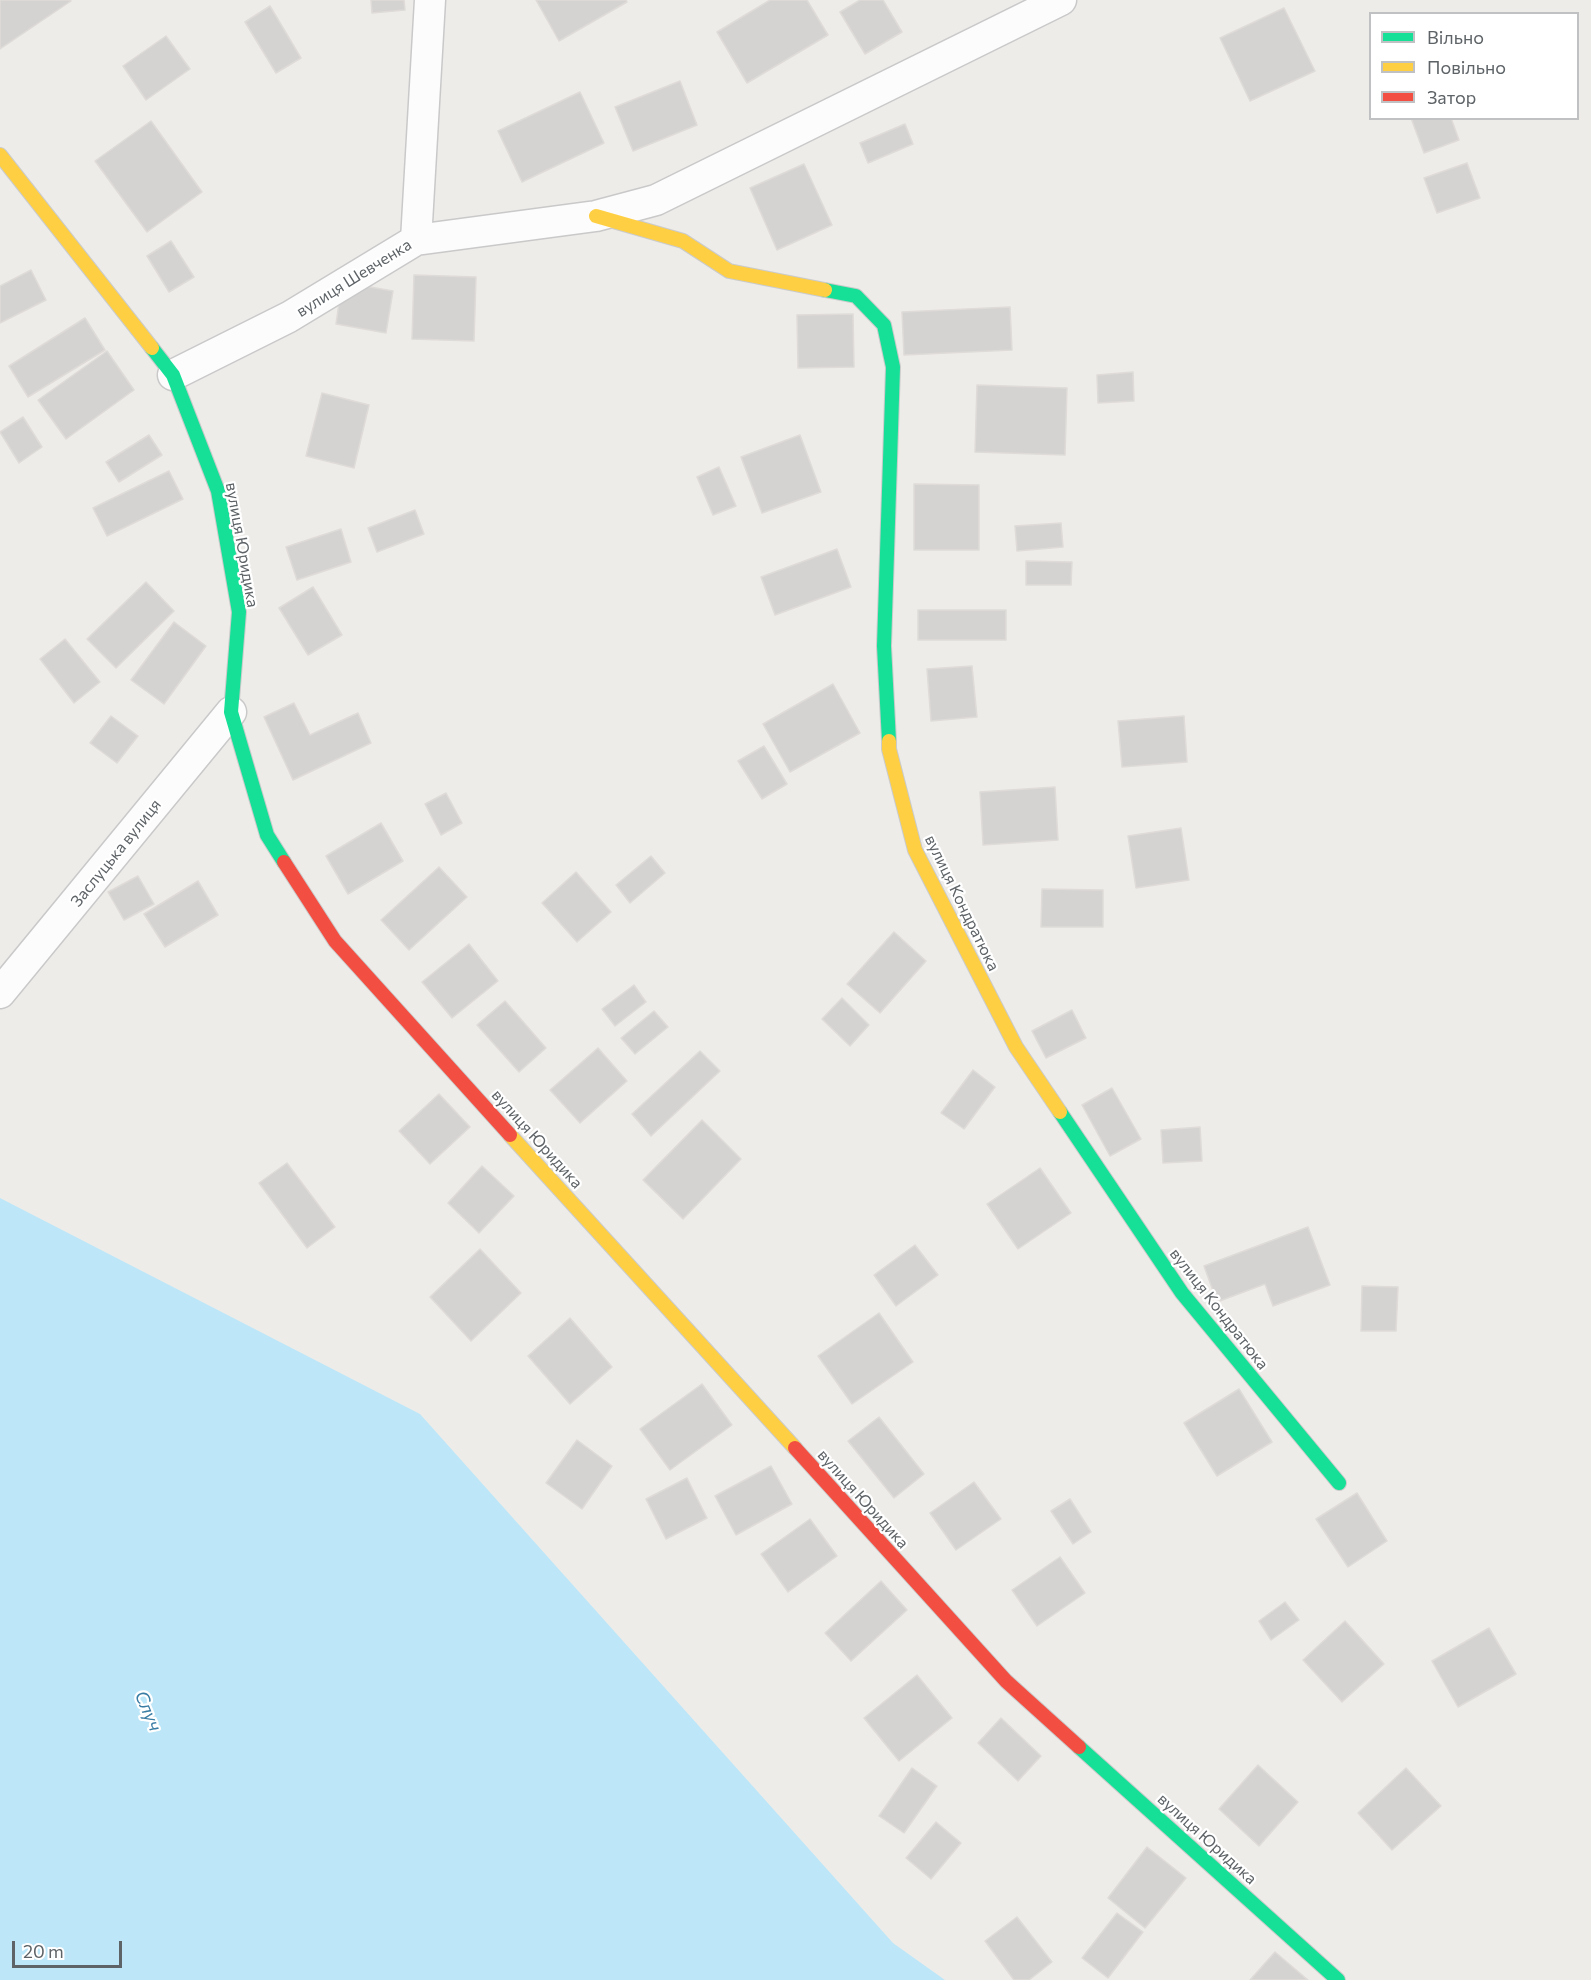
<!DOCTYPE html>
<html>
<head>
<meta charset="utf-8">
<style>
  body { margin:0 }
  #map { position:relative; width:1591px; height:1980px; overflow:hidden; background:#eeece9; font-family:Commissioner,sans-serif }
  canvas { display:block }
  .legend { position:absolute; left:1369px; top:12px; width:210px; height:108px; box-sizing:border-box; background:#fff; border:2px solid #bfc1c2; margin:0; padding:8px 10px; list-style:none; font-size:18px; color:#5e6367 }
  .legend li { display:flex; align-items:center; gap:12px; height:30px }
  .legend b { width:30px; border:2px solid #bfc1c2 }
  .scale { position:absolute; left:12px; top:1941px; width:110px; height:27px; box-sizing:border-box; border:3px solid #5e6367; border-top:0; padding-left:8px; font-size:18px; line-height:21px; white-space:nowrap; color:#5e6367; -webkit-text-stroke:4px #fff; paint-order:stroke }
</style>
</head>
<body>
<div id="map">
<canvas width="1591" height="1980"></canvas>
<ul class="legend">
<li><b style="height:8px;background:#16e098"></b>Вільно</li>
<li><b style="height:8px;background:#ffcf43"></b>Повільно</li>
<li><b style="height:8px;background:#f24e42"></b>Затор</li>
</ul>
<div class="scale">20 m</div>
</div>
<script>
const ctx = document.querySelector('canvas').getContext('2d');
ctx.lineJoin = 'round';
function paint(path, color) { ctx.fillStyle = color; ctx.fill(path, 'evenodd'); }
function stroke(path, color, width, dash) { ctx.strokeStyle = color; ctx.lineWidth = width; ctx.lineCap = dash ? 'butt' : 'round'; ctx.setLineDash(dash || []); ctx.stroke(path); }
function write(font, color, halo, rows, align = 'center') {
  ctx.font = font + ' Commissioner,sans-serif'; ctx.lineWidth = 4.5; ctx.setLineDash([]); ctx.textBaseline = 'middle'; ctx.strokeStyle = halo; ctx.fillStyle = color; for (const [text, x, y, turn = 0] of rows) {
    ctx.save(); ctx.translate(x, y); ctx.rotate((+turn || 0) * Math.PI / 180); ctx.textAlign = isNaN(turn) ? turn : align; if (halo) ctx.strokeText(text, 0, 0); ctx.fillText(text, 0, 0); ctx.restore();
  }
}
const water = new Path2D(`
  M0,1198l420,216 473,529 52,37h-945z`);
const building = new Path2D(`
  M0,0h70l1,1 -71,48z
  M371,0h33l1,10 -33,3z
  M536,0h90l1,2 -68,39z
  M770,0h37l21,35 -81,48 -30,-51z
  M860,0h23l19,32 -37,22 -25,-42z
  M270,6l31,52 -25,15 -31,-51z
  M1284,8l31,63 -65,30 -30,-63z
  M166,36l24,33 -44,31 -23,-34z
  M680,81l17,44 -64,26 -18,-44z
  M580,92l24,51 -82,39 -24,-51z
  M1411,118h40l8,22 -35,13z
  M151,121l51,71 -55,40 -52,-71z
  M905,124l8,20 -45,19 -8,-20z
  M1467,163l13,35 -43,15 -13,-35z
  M804,164l28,61 -55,25 -27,-62z
  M171,241l23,36 -25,15 -22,-36z
  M31,270l15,30 -46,23v-37z
  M414,275l62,2 -2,64 -62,-2z
  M342,282l51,9 -7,42 -50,-9z
  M1010,307l2,43 -108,5 -2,-43z
  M853,314l1,53 -56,1 -1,-53z
  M85,318l20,32 -77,47 -19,-31z
  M107,351l27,39 -68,49 -28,-39z
  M1133,372l1,29 -36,2 -1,-28z
  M977,385l90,3 -2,67 -90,-3z
  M322,393l47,12 -15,63 -48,-12z
  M23,417l19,30 -23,16 -19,-31z
  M149,435l13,20 -43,27 -13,-20z
  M800,435l21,57 -59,21 -21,-56z
  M719,467l17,39 -23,9 -16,-38z
  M169,471l14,28 -76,37 -14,-28z
  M914,484l65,1v65h-65z
  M415,510l9,24 -47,18 -9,-24z
  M1061,523l2,24 -46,4 -2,-25z
  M341,529l10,33 -54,18 -11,-33z
  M837,549l14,38 -76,28 -14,-38z
  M1026,561l46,1 -1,23h-45z
  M146,582l28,29 -58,57 -29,-29z
  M313,587l29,48 -34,20 -29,-47z
  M918,610h88v30h-88z
  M174,622l32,24 -42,58 -33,-24z
  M65,639l35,43 -26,21 -34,-44z
  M972,666l5,51 -46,4 -4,-52z
  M833,684l27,49 -70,39 -27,-48z
  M294,703l16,32 48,-22 13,30 -78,37 -29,-63z
  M111,716l27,20 -21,27 -27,-20z
  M1184,716l3,46 -65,5 -4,-46z
  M764,746l23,38 -25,15 -24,-38z
  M1055,787l3,53 -75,5 -3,-53z
  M446,793l16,30 -21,12 -16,-31z
  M381,823l22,38 -55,33 -22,-38z
  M1181,828l8,52 -53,8 -8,-52z
  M651,856l14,17 -35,30 -14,-18z
  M439,867l28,30 -58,53 -28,-30z
  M576,872l35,40 -34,30 -35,-39z
  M138,876l16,28 -30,16 -16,-28z
  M198,881l20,34 -53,32 -21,-33z
  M1042,889l61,1v37h-62z
  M894,932l32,29 -46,52 -33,-29z
  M469,944l29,37 -46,37 -30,-36z
  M634,985l12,17 -31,24 -13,-17z
  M842,998l27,27 -19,21 -28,-27z
  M505,1001l41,47 -27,24 -42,-47z
  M1072,1010l14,28 -40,20 -14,-27z
  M654,1011l14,16 -33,27 -14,-16z
  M598,1048l29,33 -47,42 -30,-33z
  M700,1051l20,20 -69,65 -19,-22z
  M973,1070l22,17 -31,42 -23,-16z
  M1112,1088l29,51 -31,17 -28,-51z
  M439,1094l31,33 -40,37 -31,-33z
  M702,1120l39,39 -58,60 -40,-39z
  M1200,1127l2,34 -39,2 -2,-33z
  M287,1163l48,64 -28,21 -48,-65z
  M482,1166l32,30 -35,37 -31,-30z
  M1040,1168l31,45 -53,36 -31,-45z
  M1308,1227l22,58 -57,21 -8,-22 -48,18 -13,-36z
  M915,1245l23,30 -42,31 -22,-31z
  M480,1249l41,44 -50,48 -41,-44z
  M1362,1286l36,1 -2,44h-35z
  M879,1313l34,49 -61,42 -34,-48z
  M570,1318l42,49 -42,37 -42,-48z
  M702,1384l30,41 -62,45 -30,-41z
  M1239,1389l33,53 -55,34 -33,-53z
  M879,1417l45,57 -30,24 -46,-57z
  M577,1440l35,26 -30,43 -36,-26z
  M771,1466l21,38 -56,31 -21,-39z
  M687,1478l20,40 -41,21 -20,-40z
  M974,1482l27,37 -45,31 -26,-37z
  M1357,1493l30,48 -39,26 -32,-48z
  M1070,1499l21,33 -18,12 -22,-33z
  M810,1519l27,37 -49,36 -27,-38z
  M1060,1557l25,36 -48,33 -25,-36z
  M881,1581l26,29 -56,51 -26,-28z
  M1285,1602l14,18 -28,20 -12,-19z
  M1345,1621l39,43 -42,38 -39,-42z
  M1489,1628l27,46 -58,33 -26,-46z
  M917,1675l35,43 -53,43 -35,-43z
  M1001,1718l40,38 -23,25 -40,-38z
  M1258,1765l40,37 -39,44 -40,-37z
  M912,1768l25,18 -33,47 -25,-17z
  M1406,1768l35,38 -49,44 -34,-37z
  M936,1822l25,21 -30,36 -25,-21z
  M1147,1847l39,31 -41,50 -37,-30z
  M1117,1913l26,19 -35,46 -26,-20z
  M1017,1917l35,45 -23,18h-15l-29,-39z
  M1275,1952l33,28h-58z`);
const street = new Path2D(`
  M416,240l180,-24 60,-16 405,-200
  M173,375l116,-58 127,-77 14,-240
  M0,993l231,-281`);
const fast = new Path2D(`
  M825,290l31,6 28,29 9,42 -9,279 5,95
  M152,348l21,27 45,116 21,121 -8,100 36,123 17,27
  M1060,1112l122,181 157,190
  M1079,1747l259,233`);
const slow = new Path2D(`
  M0,155l152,193
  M596,216l87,25 46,30 96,19
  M889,741v8l26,101 101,197 44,65
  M510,1135l285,313`);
const jam = new Path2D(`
  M284,862l51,79 175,194
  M795,1448l211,233 73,66`);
const streetNames = [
  ["вулиця Шевченка",354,278,-32],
  ["вулиця Юридика",242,545,80],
  ["Заслуцька вулиця",116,853,-51],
  ["вулиця Кондратюка",962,903,64],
  ["вулиця Юридика",537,1139,48],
  ["вулиця Кондратюка",1219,1309,52],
  ["вулиця Юридика",863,1499,48],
  ["вулиця Юридика",1207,1839,42]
];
const waterNames = [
  ["Случ",148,1711,67]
];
paint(water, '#bde7f8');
paint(building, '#d5d3d2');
stroke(building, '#dedbd8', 1.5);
stroke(street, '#cac9ca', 33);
stroke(fast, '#cacbcb', 16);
stroke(slow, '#cacbcb', 16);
stroke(jam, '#cacbcb', 16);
stroke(street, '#fcfcfc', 30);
stroke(fast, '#16e098', 14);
stroke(slow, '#ffcf43', 14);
stroke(jam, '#f24e42', 14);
write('16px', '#5e6367', '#fff', streetNames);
write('italic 18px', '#397ca4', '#fff', waterNames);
</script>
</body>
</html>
